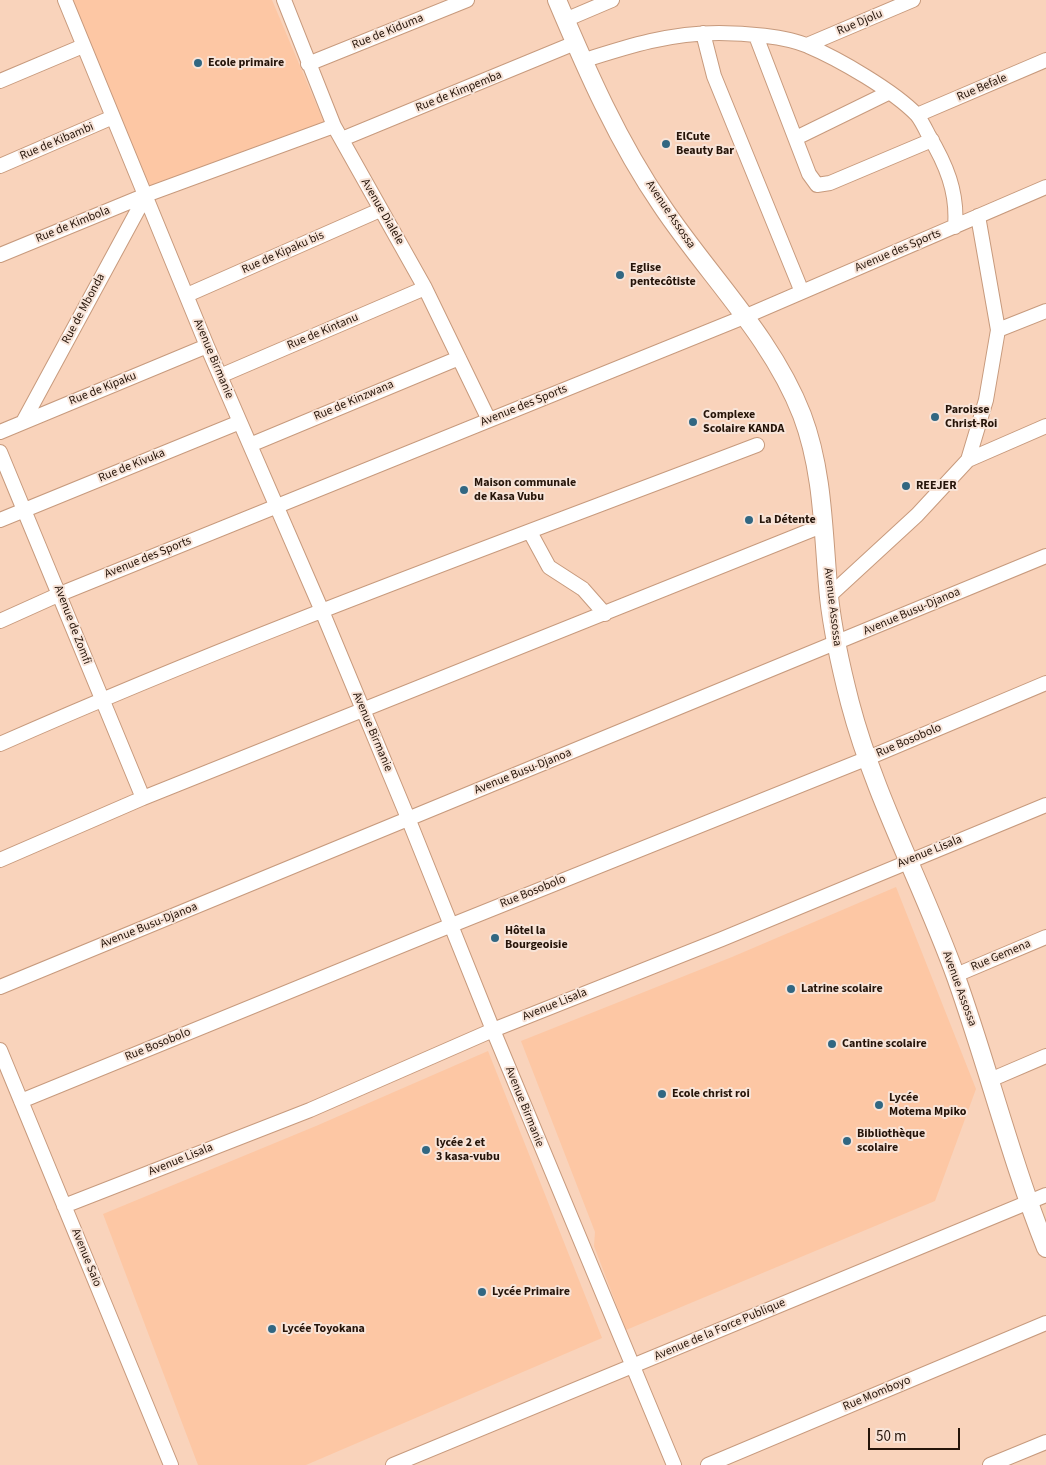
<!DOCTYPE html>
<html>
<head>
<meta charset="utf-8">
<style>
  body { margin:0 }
  #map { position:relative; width:1046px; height:1465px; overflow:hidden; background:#f9d3bb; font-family:"Source Sans 3",sans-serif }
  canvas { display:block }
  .scale { position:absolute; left:868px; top:1428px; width:92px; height:22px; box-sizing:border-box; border:2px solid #251409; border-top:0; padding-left:6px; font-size:15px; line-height:18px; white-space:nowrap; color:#251409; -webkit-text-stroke:4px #f8e4d8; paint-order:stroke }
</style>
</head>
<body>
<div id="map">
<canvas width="1046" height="1465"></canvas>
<div class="scale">50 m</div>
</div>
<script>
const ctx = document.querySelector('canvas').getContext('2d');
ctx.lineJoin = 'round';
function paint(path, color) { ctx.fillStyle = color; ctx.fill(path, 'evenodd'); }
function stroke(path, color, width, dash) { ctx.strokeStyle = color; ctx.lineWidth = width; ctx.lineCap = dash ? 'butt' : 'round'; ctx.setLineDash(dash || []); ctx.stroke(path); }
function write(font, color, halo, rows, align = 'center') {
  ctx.font = font + ' "Source Sans 3",sans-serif'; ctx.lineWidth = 4; ctx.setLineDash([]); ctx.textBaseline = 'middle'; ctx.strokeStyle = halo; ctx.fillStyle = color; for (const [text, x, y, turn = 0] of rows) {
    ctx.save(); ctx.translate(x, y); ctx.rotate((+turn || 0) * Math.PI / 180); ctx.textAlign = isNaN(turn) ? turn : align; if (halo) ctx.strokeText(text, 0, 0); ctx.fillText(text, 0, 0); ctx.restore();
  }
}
const built = new Path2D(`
  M72,0h200l53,125 -176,62z
  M896,887l80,202 -41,112 -309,129 -32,-84 1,-14 -74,-191 211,-84z
  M488,1051l114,287 -296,127h-108l-95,-251 213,-88z`);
const minor = new Path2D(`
  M65,0l142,346 115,265 86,207 85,212 181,435
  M284,0l50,126 91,162 64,132
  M565,20l47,-20
  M703,33l11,43 88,216
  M756,36l53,138 8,11 13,-2 102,-43
  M807,45l106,-45
  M582,61c47,-15 87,-28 137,-28 24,0 67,3 89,13 31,13 86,45 109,69 4,5 8,13 11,19 18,30 30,58 27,93
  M308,64l159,-64
  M0,81l83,-35
  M917,115l129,-55
  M796,138l92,-45
  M342,139l233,-96
  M0,166l113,-49
  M0,255l146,-60 188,-69
  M187,295l193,-85
  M998,330l48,-19
  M220,376l205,-88
  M23,422l123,-227
  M0,432l207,-86
  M250,445l209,-87
  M0,452l143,346
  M968,460l78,-34
  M0,520l240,-98
  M530,532l19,35 34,22 22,25
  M829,596l88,-81 51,-55 18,-60 12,-70 -20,-114
  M0,621l60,-27 684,-277 302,-130
  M0,744c248,-110 503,-202 757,-299
  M0,860l143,-62 681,-273
  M956,975l90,-38
  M0,987l1046,-431
  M0,1050l171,415
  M990,1080l56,-24
  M21,1101l411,-168 436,-175 178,-75
  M64,1206l246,-96 183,-80 229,-91 324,-134
  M393,1465l653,-270
  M708,1465l338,-142
  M990,1465l56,-23`);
const major = new Path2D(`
  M557,0c30,71 61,142 105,206 46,69 110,131 140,209 22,58 21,121 27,182 4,36 12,71 21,106 25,95 73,182 106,274 32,90 55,183 90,271`);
const markers = [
  [198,63,5,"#316782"],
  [666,144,5,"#316782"],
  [620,275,5,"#316782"],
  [935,417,5,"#316782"],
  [693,422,5,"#316782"],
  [906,486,5,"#316782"],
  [464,490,5,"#316782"],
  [749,520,5,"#316782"],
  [495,938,5,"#316782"],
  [791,989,5,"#316782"],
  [832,1044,5,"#316782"],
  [662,1094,5,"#316782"],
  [879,1105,5,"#316782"],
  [847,1141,5,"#316782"],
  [426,1150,5,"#316782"],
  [482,1292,5,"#316782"],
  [272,1329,5,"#316782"]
];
const streetNames = [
  ["Rue Djolu",860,23,-23],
  ["Rue de Kiduma",388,32,-22],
  ["Rue Befale",982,88,-23],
  ["Rue de Kimpemba",459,92,-22],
  ["Rue de Kibambi",57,142,-23],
  ["Avenue Dialele",382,212,60],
  ["Avenue Assossa",670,215,56],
  ["Rue de Kimbola",73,225,-22],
  ["Avenue des Sports",898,251,-23],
  ["Rue de Kipaku bis",283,253,-24],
  ["Rue de Mbonda",84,309,-62],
  ["Rue de Kintanu",323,332,-23],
  ["Avenue Birmanie",213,359,67],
  ["Rue de Kipaku",103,389,-22],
  ["Rue de Kinzwana",354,401,-23],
  ["Avenue des Sports",524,406,-22],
  ["Rue de Kivuka",132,466,-22],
  ["Avenue des Sports",148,558,-22],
  ["Avenue Assossa",832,607,83],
  ["Avenue Busu-Djanoa",912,612,-23],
  ["Avenue de Zomfi",72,625,69],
  ["Avenue Birmanie",372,732,67],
  ["Rue Bosobolo",909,741,-23],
  ["Avenue Busu-Djanoa",523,772,-22],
  ["Avenue Lisala",930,852,-22],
  ["Rue Bosobolo",533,892,-22],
  ["Avenue Busu-Djanoa",149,926,-22],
  ["Rue Gemena",1001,956,-23],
  ["Avenue Assossa",959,989,70],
  ["Avenue Lisala",555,1005,-22],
  ["Rue Bosobolo",158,1045,-22],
  ["Avenue Birmanie",524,1107,68],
  ["Avenue Lisala",181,1160,-22],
  ["Avenue Saio",86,1258,68],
  ["Avenue de la Force Publique",720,1330,-23],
  ["Rue Momboyo",877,1394,-23]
];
const poiNames = [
  ["Ecole primaire",208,63],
  ["ElCute",676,137],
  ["Beauty Bar",676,151],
  ["Eglise",630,268],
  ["pentecôtiste",630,282],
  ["Paroisse",945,410],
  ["Christ-Roi",945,424],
  ["Complexe",703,415],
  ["Scolaire KANDA",703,429],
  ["Maison communale",474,483],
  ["de Kasa Vubu",474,497],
  ["REEJER",916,486],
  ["La Détente",759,520],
  ["Hôtel la",505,931],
  ["Bourgeoisie",505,945],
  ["Latrine scolaire",801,989],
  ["Cantine scolaire",842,1044],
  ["Ecole christ roi",672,1094],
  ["Lycée",889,1098],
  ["Motema Mpiko",889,1112],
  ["Bibliothèque",857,1134],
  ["scolaire",857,1148],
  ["lycée 2 et",436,1143],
  ["3 kasa-vubu",436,1157],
  ["Lycée Primaire",492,1292],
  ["Lycée Toyokana",282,1329]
];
paint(built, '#fdc7a4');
stroke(minor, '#c79a7d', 16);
stroke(major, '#c79a7d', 20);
stroke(minor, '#fff', 14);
stroke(major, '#fff', 18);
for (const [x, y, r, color] of markers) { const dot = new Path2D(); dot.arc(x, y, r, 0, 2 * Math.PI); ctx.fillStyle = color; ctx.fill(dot); stroke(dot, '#f8e4d8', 2); }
write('12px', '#251409', '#f8e4d8', streetNames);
write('bold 12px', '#251409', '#f8e4d8', poiNames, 'left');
</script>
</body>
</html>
